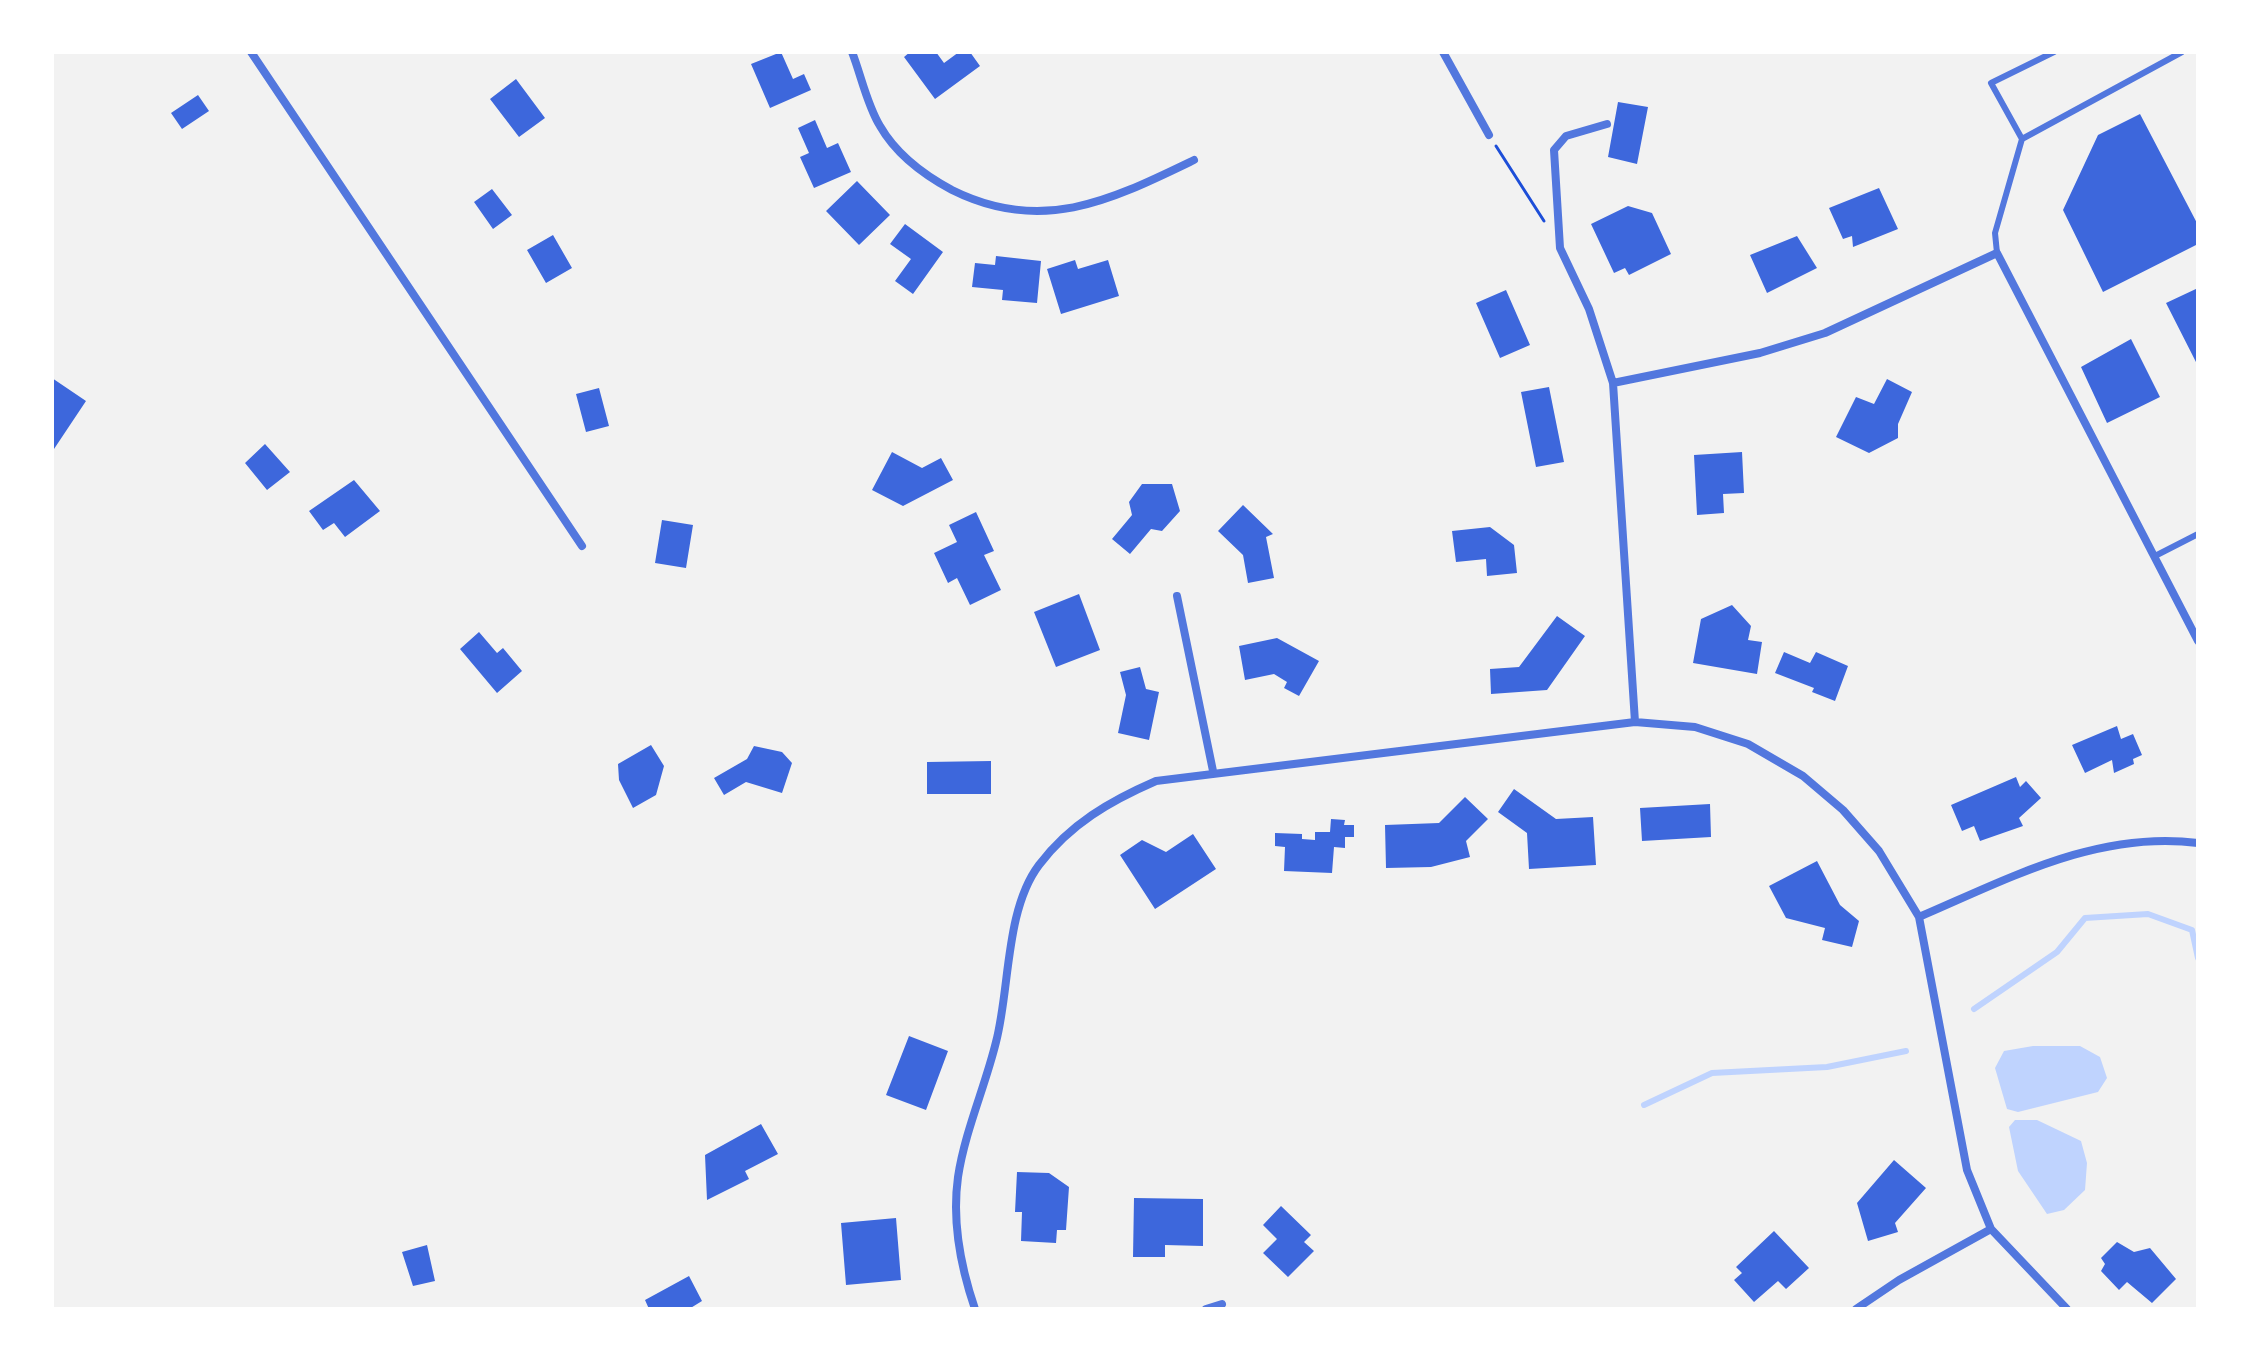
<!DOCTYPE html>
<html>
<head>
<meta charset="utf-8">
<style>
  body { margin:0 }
  #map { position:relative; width:2250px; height:1361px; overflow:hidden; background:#f2f2f2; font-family:"Archivo Narrow",sans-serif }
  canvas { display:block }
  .frame { position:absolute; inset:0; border:54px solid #fff; pointer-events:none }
</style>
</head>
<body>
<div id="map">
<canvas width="2250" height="1361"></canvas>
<div class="frame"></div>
</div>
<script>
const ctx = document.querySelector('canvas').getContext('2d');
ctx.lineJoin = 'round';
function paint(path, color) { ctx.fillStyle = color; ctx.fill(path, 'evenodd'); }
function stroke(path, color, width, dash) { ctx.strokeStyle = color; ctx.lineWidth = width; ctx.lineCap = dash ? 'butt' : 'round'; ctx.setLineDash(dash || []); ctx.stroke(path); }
const water = new Path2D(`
  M2033,1046h47l20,11 7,21 -9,14 -80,20 -11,-3 -12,-41 9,-17z
  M2015,1120h22l44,21 6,22 -2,27 -21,20 -17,4 -29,-43 -9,-44z`);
const stream = new Path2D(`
  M1974,1009l83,-57 28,-34 63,-4 44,16 6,28
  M1644,1105l68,-32 115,-6 79,-16`);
const building = new Path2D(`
  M781,52l12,27 11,-5 7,16 -41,18 -19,-44z
  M910,52h26l8,11 15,-11h11l10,14 -45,33 -31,-42z
  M516,79l29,39 -26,19 -29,-38z
  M198,95l11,16 -27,18 -11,-16z
  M1618,102l30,5 -11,57 -29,-7z
  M2140,114l58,111v19l-95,48 -40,-82 35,-75z
  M815,120l12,28 11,-5 13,29 -37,16 -14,-31 9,-4 -11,-25z
  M857,181l33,34 -31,30 -33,-34z
  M1879,188l19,41 -45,18 -1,-11 -9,3 -14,-31z
  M492,189l20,26 -19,14 -19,-27z
  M1628,206l24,7 19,41 -42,21 -4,-7 -11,5 -23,-49z
  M905,224l38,28 -30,42 -18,-13 16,-22 -21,-15z
  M553,235l19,33 -26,15 -19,-33z
  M1797,236l20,32 -50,25 -17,-38z
  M996,256l45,5 -4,42 -35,-3 1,-10 -31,-3 3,-24 20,2z
  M1075,260l3,9 30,-9 11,36 -58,18 -14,-45z
  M2198,288v78l-32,-63z
  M1506,290l24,55 -30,13 -24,-55z
  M2131,339l29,58 -53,26 -26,-56z
  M52,378l34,23 -34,51z
  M1887,379l25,13 -14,32v14l-29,15 -33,-16 20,-40 18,7z
  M1549,387l15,75 -28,5 -15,-75z
  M599,388l10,38 -23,6 -10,-38z
  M265,444l25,28 -23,18 -22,-27z
  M892,452l30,16 19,-10 12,22 -50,26 -31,-16z
  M1742,452l2,41 -21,1 1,19 -27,2 -3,-60z
  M354,480l26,31 -35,26 -11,-14 -11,7 -14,-19z
  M1142,484h30l8,27 -18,20 -11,-2 -21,25 -18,-15 20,-24 -3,-13z
  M1243,505l30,29 -7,3 8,41 -26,5 -5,-28 -25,-24z
  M976,512l18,39 -10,4 17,35 -31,15 -13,-27 -9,5 -14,-30 23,-11 -8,-17z
  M662,520l31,5 -7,43 -31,-5z
  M1490,527l24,18 3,28 -30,3 -1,-17 -30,3 -4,-31z
  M1079,594l21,56 -44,17 -22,-55z
  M1732,605l19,21 -3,14 14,2 -5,32 -64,-11 8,-44z
  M1557,616l28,20 -38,54 -56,4 -1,-25 29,-2z
  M479,632l18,21 6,-5 19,23 -25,22 -37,-44z
  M1277,638l42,23 -20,35 -15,-8 3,-6 -13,-8 -29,6 -6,-34z
  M1784,652l26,11 6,-11 32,14 -13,35 -23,-9 2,-4 -39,-15z
  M1140,667l6,22 13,3 -10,48 -31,-7 8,-38 -6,-23z
  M2117,726l4,13 12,-5 9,21 -9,4 1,5 -20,9 -2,-13 -27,13 -13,-28z
  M651,745l13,21 -8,29 -23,13 -14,-28 -1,-16z
  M754,746l28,6 10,11 -10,30 -36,-11 -22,13 -10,-17 33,-19z
  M991,761v33h-64v-32z
  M2016,777l4,10 6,-6 15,17 -22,20 4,8 -43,15 -6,-15 -12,5 -11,-26z
  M1514,789l42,30 37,-2 3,48 -67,4 -2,-36 -29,-21z
  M1465,797l23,22 -22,22 4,16 -39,10 -45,1 -1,-43 54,-2z
  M1710,804l1,33 -69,4 -2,-33z
  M1331,819l14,1 -1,5h10v12h-9v11l-11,-1 -2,26 -48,-2 1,-24 -10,-1v-13l27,1v5l13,1v-8h15z
  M1193,834l23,35 -61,40 -35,-54 22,-15 24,12z
  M1817,861l23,44 19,16 -7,26 -30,-7 3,-12 -39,-10 -17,-32z
  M909,1036l39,15 -22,59 -40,-15z
  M761,1124l17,30 -33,17 4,8 -42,21 -2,-45z
  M1894,1160l32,28 -31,35 3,9 -30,9 -11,-38z
  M1017,1172l32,1 20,14 -3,43h-9l-1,13 -35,-2 1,-29h-7z
  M1134,1198l69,1v47l-38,-1v12h-32z
  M1281,1206l30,29 -7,7 10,9 -26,26 -25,-24 14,-14 -14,-14z
  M896,1218l5,62 -55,5 -5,-62z
  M1774,1231l35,37 -23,21 -8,-8 -24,21 -20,-22 8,-7 -6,-6z
  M2117,1242l17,10 16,-4 26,31 -24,24 -25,-21 -8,8 -18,-19 4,-7 -4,-6z
  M427,1245l8,36 -22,5 -11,-34z
  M689,1276l13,25 -13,8h-40l-4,-9z`);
const path = new Path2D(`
  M1496,146l48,75`);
const service = new Path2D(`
  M2022,139l160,-87
  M1997,253l-2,-20 27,-94 -31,-56 63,-31
  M2155,556l43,-22`);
const minor = new Path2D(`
  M251,52l331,494
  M852,52c9,23 15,53 28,74 16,28 44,49 72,64 90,45 159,10 242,-30
  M1443,52l46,83
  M1607,124l-41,12 -12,14 6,98 29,61 24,74 22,339 60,5 53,17 55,32 40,34 36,41 40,66 48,253 24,59 76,80
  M1613,383l147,-30 65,-20 172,-80 201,388
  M1177,596l36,175
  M1919,917c89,-38 179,-87 279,-74
  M975,1309c-14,-41 -23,-89 -17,-132 7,-46 27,-90 38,-135 14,-53 9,-132 43,-177 31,-41 71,-64 117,-84l479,-59
  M1206,1309l16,-5
  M1856,1309l43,-29 92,-51`);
paint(water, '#bfd3fe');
stroke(stream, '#bfd3fe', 6);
paint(building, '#3d67dc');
stroke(path, '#1d4ed8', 3);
stroke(service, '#5277de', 6);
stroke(minor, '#5277de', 8);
</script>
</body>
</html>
